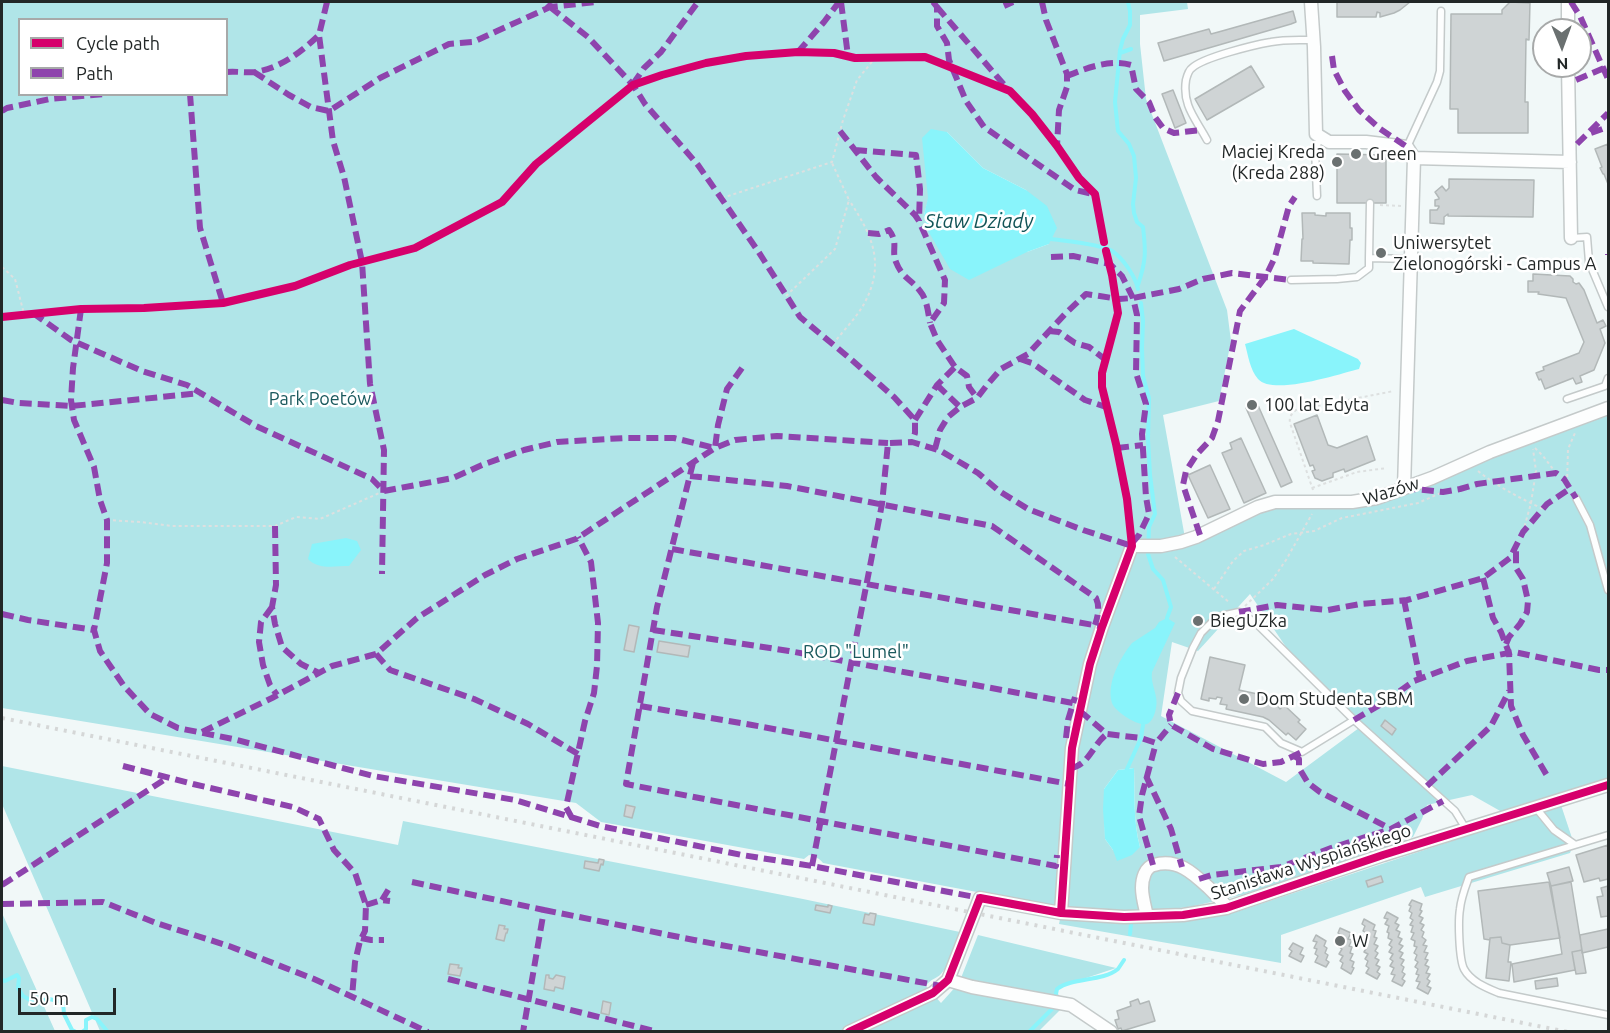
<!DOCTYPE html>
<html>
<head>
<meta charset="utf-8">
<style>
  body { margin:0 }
  #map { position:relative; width:1610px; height:1033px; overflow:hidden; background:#f1f8f8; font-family:Ubuntu,sans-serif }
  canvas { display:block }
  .frame { position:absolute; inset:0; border:3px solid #222727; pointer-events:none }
  .legend { position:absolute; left:18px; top:18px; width:210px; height:78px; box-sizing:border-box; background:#fff; border:2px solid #a7a9a9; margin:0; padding:8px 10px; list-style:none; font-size:18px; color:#222727 }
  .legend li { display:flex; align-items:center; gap:12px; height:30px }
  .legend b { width:30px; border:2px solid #a7a9a9 }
  .north { position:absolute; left:1532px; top:18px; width:60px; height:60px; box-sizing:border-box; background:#fff; border:2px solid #a7a9a9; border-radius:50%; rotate:179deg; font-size:16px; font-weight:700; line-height:24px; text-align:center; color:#222727 }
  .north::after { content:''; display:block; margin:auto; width:21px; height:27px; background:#6a7070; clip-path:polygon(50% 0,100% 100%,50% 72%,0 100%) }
  .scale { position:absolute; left:18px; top:988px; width:98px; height:27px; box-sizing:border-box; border:3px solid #222727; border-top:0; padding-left:8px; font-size:18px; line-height:21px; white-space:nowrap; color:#222727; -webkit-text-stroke:4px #fff; paint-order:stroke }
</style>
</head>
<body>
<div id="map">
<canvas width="1610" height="1033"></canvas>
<div class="frame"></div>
<ul class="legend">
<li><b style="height:8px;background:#d6006c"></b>Cycle path</li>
<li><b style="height:8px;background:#8e44ad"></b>Path</li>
</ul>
<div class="north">N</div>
<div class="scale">50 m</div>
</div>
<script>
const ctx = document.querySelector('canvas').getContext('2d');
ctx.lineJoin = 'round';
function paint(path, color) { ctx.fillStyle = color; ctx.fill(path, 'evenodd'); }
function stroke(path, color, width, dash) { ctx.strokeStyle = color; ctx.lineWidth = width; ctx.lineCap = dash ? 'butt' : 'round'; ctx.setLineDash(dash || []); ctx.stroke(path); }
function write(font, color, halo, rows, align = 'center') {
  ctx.font = font + ' Ubuntu,sans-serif'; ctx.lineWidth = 5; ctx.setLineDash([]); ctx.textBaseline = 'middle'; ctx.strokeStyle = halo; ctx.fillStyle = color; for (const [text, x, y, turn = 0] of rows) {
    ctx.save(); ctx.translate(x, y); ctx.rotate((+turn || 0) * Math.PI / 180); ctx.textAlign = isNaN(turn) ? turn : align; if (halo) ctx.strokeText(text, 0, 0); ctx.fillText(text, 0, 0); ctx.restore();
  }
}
const green = new Path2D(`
  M2,2h1185l1,7 -48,6v29l6,55 81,211 4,31 -12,60 -56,14 22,123 92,-37 100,-1 231,-91v369l-106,34 -30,-17 -45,10 -5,14 -9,18 -98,35 -73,23 -48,11 -28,4 -44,3 -55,-4 -244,-46c-4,-5 -7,-6 -14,-8l-5,4 -186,-34 -17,-3 -25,-19 -574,-95zM20,20h206v74h-206zM947,132l36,36 43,22 23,54 -22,8 -103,-37zM1250,594l38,56 75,75 -77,57 -125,-66 11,-74 26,9zM1134,768c1,27 -1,53 6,79l-27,3 -8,-11 -1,-50 14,-19z
  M2,766l396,79 5,-24 400,78 157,33c-5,13 -9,31 -19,42 -5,5 -11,5 -15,12l15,17 18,-20 19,-48 138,33 -60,20 7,19 -24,24h-939l-98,-227z
  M1561,805l13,39 -4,9 -145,44 -4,-10 -140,48v28l-222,-39 2,-9h144l31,-3z
  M2,913l53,118h-53z`);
const water = new Path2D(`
  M931,129l16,3 36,36 43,22 21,16 10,22 -8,16 -22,8 -58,28 -19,-11 -23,-40 -3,-14 4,-17 -6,-60z
  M1294,329l64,30 3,4 -2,6c-20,5 -86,27 -101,10 -8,-9 -10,-24 -13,-35z
  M346,538l11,3 4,9 -12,16c-15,0 -30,4 -41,-7l4,-15z
  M1167,618l8,5 -23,49c-2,12 7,24 4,36 -1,6 -4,14 -9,16 -8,3 -32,-12 -35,-21 -6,-19 8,-45 20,-60l23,-15 4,-6z
  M1134,768c1,27 -1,53 6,79l-8,8 -15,6 -4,-11 -8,-11 -2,-30 1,-20 14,-19z`);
const stream = new Path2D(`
  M1128,2l2,9v14l-7,14 -3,11 -5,52 3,29 11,13 5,12 2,22 -3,26 1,9 3,9 6,5c3,25 3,34 -5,58
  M1120,53l11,-4
  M1051,239c14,2 50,5 61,12 11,7 23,25 26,38
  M1141,303l2,18 -1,27 1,28 6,22 -1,41 2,36 5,39 -6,13 -1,27 5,15 10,11 8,27 -4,11
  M1127,769l14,-31 2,-13
  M1130,934l1,-10
  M2,980l3,1 12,-6 2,3 -1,10 5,8 7,4 9,1 10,-2 14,3 1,12 8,16 4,2
  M82,1032l4,-3v-9l6,-3 5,2 11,13
  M1029,1032l24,-24 4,-19c16,-12 45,-7 61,-20 2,-3 4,-6 6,-9`);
const building = new Path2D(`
  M1337,2h73l-10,8 -6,3 -14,4v-4l-3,-1 -1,5h-39z
  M1510,2l20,1 -1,37 -3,-1 -1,63h3v31h-70v-24h-8l1,-95h51v-4z
  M1293,11l3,11 -5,2 -127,37 -6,-18 51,-14 2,5 11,-3z
  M1251,66l13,21 -57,33 -12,-21z
  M1173,90l13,33 -11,5 -13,-34z
  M1608,144v40l-4,-10h-1l-3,-6 2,-1 -7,-18z
  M1337,154l49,1v48h-49z
  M1449,179l85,1 -1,37 -85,-1v-2l-4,3v7l-14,-1v-13h7l2,-3v-1h-4v-6l4,-1v-1l-4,-6 7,-6 4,5 3,-3z
  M1302,213h13v2l11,1v-3h24v15h2v12h-2l-1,24 -36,-1v-2h-12l1,-22h1z
  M1533,274l37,2 3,3v3l3,2 3,-1 5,7 13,33 6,-3 3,6 -6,3 5,14 -11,27 -14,6 2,6 -6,2 -3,-6 -28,11 -4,-10 -2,1 -3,-7 8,-3 -1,-3 36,-14 5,-11 -18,-44 -28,-4 1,-2h-11v-11h5z
  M1257,403l35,79 -11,5 -35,-79z
  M1317,415l11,30 9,3 30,-12 8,24 -30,12 -1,-3 -11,4v4l-11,4 -7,-3 -3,-7 3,-1 -2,-5 -3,1 -16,-42z
  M1241,438l25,55 -22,10 -22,-50 10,-4 -2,-6z
  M1210,465l20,44 -22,9 -20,-43z
  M629,625l10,2 -5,25 -10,-2z
  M659,641l31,5 -2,11 -31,-5z
  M1210,657l35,8 -6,25 28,6 -1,5 11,4 3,4 4,-4 16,15 -2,2 8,7 -10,11 -8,-7 -2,2 -17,-15 -6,-3 -37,-8 1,-4 -7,-1 2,-6 -5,-1 -1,2 -7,-1v3l-8,-2z
  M1385,720l11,9 -4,6 -11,-9z
  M626,805l9,2 -3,11 -8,-2z
  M1608,845v34l-8,2 -1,-3 -15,4 -8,-27z
  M599,859l5,1 -1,5 -2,-1 -2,7 -15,-3 1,-7 13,2z
  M1569,867l4,14 -22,5 -4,-13z
  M1381,876l2,6 -15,5 -2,-6z
  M1549,882l11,56 -50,7 -8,-2 -1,-6 -11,1v2l-6,-1 -6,-48z
  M1571,882l11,68 -10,2 3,18 -61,12 -2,-18 50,-10 -11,-68z
  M1608,886v30l-7,1 -4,-20 6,-1 -2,-8z
  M1412,900l10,4 -2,6 2,1 -3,5 4,2 -3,5 4,2 -3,5 3,2 -2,5 4,3 -3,5 4,1 -3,6 4,1 -3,6 3,1 -3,5 4,2 -3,6 4,1 -3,5 3,2 -3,5 4,2 -3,6 -11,-6 3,-6 -4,-1 3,-6 -3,-1 2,-5 -3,-2 3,-5 -3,-2 2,-5 -3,-2 3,-6 -3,-1 1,-5 -4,-2 3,-6 -3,-1 2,-6 -3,-1 3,-5 -3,-2 2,-5 -3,-2 2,-5 -2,-1z
  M816,905l12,2v-2l4,1 -2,7 -15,-3z
  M1387,912l11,6 -3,5 4,2 -3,5 4,2 -2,5 4,2 -3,5 4,2 -4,5 4,2 -3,5 4,2 -3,5 3,2 -2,5 3,2 -3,5 3,2 -3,5 -10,-5 3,-6 -4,-1 3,-6 -4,-2 3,-5 -3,-2 3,-5 -4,-2 3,-5 -3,-2 3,-5 -4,-2 1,-5 -2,-1 2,-6 -4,-2 3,-5 -4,-1z
  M870,913l6,1 -2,11 -11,-2 2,-9 4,1z
  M1364,919l11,6 -2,5 3,1 -2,6 3,1 -3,6 4,2 -3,5 3,2 -3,5 4,2 -3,5 4,2 -3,5 3,2 -3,5 -11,-6 3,-5 -3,-2 2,-5 -3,-2 3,-5 -4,-2 3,-5 -3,-2 3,-5 -4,-2 3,-5 -3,-2 2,-5 -3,-2z
  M499,925l6,1 -1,3h4l-1,4h-1l-2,8 -8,-2z
  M1340,928l11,5 -3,6 4,1 -3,6 3,1 -2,6 3,1 -3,6 4,2 -2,5 2,1 -3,6 -10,-6 2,-5 -3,-2 3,-5 -4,-2 3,-5 -3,-2 2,-5 -3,-2 3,-5 -3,-2z
  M1608,929v18l-26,6 -2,-18z
  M1316,935l10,6 -2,5 3,2 -2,5 3,2 -2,5 3,2 -3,5 -11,-5 3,-6 -3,-2 2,-5 -3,-1 3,-6 -4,-1z
  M1501,937l1,6 8,2 -2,17h3l-2,19 -23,-3 4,-40z
  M1293,943l10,5 -3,6 4,2 -3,6 -12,-6 3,-5 -3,-2z
  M1582,950l4,23 -10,1 -4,-22z
  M450,964l9,1 -1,3h4l-2,8 -12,-2z
  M546,975h3v3l4,1 3,-4 9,2 -2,12 -8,-2 -1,4 -10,-2z
  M1557,978l1,8 -22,3 -1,-8z
  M1138,999l2,5 9,-3 6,20 -33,10 -1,-3 -3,1 -3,-9 4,-1 -2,-8 14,-5 -1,-4z
  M603,1001l8,2 -2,12 -8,-2z`);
const path = new Path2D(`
  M1604,68l4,-2
  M722,198l110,-36 11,-42 14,-40 19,-23
  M1380,205l21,1
  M2,267l13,12 9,35
  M786,296l49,-47 14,-49 -17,-37
  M833,344c10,-13 23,-26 31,-40 22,-41 8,-69 -15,-104
  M1535,448l8,8 13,17
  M1478,471c20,16 42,27 65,38
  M1567,483l1,-34 7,-16
  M1312,488l45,-16 30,-4
  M1313,490l-23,-67c-1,-6 1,-9 6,-13l98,-19
  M107,520l33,2 32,4h103l21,-9 24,2 64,-28
  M1523,532l8,-29 5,-32 -3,-22
  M1175,557l55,46
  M1214,589l19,-28 11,-10 20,-6 27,-11 23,-3 28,-13 76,-15 25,-11
  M1245,606l28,-27 13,-19 26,-46`);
const service = new Path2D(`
  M1207,140c-11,-21 -25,-34 -21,-60 1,-4 3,-10 6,-12 12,-11 62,-23 79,-26 14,-3 29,-2 42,-2
  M1407,147l30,-65 3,-11 1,-60
  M1317,196l-2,-48 6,-10
  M1571,238l16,-1 2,25 19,45
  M1369,258l1,-55
  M1291,280l46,-1 20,-2 12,-9v-10l42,1
  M1567,399l38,-13 3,-8
  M1576,498l14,27 18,65
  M1354,720l-52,32 -21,-9 -16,-16 -73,-16 -11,-10 -3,-8 3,-15 12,-30 8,-15 10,-10 10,-7 18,-4 17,11 98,97 101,91 11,18
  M1536,808l18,22 20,14
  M1608,835l-139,42c-4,11 -8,21 -9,32 -2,12 -1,50 4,60 7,13 23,19 35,24l109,22`);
const minor = new Path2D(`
  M1311,2l3,45 2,87 13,8h37l41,5 7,11 -10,330
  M1568,2v28
  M1568,66l3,172
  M1414,158l156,4
  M1061,913l11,-165 18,-84 12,-37 30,-81h29l20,-4 15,-5 62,-30 17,-5h77l25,-4 55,-20 58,-26 118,-44
  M1147,916c-2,-9 -5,-19 -5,-28 0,-9 3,-21 12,-23 23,-7 39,8 54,22 7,7 14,13 19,21
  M948,980l24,7 99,18 40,27
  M849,1032l84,-39 15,-13 32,-82 81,15 63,4 59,-2 43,-7 157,-53 225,-70`);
const rail = new Path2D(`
  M2,718l1566,314`);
const quiet = new Path2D(`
  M327,2l-8,33 14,106 11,36 18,85 8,122 14,66 -2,124
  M841,2l7,54
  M933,2l4,5v19l10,17 2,17 17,41 18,26 91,63 18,4
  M1042,2l4,18 21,54v13l-8,23 -2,36
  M1571,2l9,14 28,63
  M547,4l3,3 47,-5
  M1004,6l9,-4
  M550,7l38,30 45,48 12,19 53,61 60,86 42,66 53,44 41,36 21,23v13l-3,9
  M937,7l69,80
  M798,52l26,-30 15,-20
  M1332,56l2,14 11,21 14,19 20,18 28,19
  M226,72c10,-1 19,1 29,0 26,-4 46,-20 64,-37
  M254,72l35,23 22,12 18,4 51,-33 69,-34 24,-2 77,-35 2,-5
  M1067,76c20,-8 42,-17 64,-11l5,24 13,13 6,15 8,11 11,5 28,-3
  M1576,80l28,-12
  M633,84l11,-16 17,-16 37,-50
  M190,94l10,134 23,75
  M2,111l5,-3 43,-9 54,-5
  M840,131l36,46 39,38 4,6 26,59 -1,23 -14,20 7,17 18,27 12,9 2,11 8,11
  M1591,133l17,-6
  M1577,144l31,-31
  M855,150l61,5 4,34 -1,32
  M868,233l11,1 10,-4c10,13 2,20 7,32 6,16 16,18 24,29 7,8 8,21 10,32
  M1608,254v1
  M1051,257l22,-1 37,8 12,12 11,22 4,17 -1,58 10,31 -4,30 4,63 3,17 -10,21 -7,8
  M81,309l-8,59 -2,32 3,20 20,47 6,33 7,20v43l-13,67
  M33,313l38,27 71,31 45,14 69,41 116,53 12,12
  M1049,331l10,1 16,11 14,4 17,13
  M1020,359l12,4 53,37 21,7
  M937,385l23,22
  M2,400l17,3 53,3 129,-13
  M915,420l22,-35 18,-18
  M1117,448l26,-3
  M935,449l5,-19 8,-13 12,-10 17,-9 10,-13 14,-16 27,-15 37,-40 21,-20 33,5 14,-1 46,-9 24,-10 29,-6 59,7
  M693,463l-36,144 -31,177 430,82 1,-11
  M690,476l97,10 205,40 104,72c4,9 2,18 -1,27
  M1404,488l39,4 17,-3 17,-5 79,-11 8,6 12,19
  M384,491l69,-13 29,-13 42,-15 33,-8 68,-4h49l41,10 3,-23 9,-36 15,-21
  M275,526l1,59 -4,22 3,17 7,23 19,17 18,9
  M1200,535l-17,-50 3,-14 11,-17 15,-16 6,-17 22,-110 26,-35 9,-19 14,-51 6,-9
  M672,549l427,77
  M1483,578l10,40 8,14 8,21 2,53 12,29 26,44
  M1404,600l16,79
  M272,607l-11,15 -2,20 4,23 7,20 7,10
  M1239,612l38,-7 51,5 32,-6 47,-4 76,-22 27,-20 13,-26 24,-28 24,-16
  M2,614l26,6 66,10 6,21 24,35 26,28 28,14 55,11 140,37 142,24 85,26 142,29 70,11 168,32
  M653,630l136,21 284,52
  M1506,644l3,-7 11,-13 7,-12 1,-11 -5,-22 -7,-11v-20
  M376,654l14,16 84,29 54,25 50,30
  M1178,693l-9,22 2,10 42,24 50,15 18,-2 21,-10
  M640,706l112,19 317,59
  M1080,711l27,23 34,4 15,5 15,-18
  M1354,720l29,-17 31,-22 53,-20 47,-9 85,18h9
  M202,732l70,-34 60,-32 44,-12 41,-36 68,-43 32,-16 59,-20 139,-91 20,-8 42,-4 111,7
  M1066,738l2,-18 7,-23
  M1294,756l5,3v9l9,15 12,9 71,37 52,-28
  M123,766l70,18 100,23 26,12 15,31 21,23 11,32 -1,26 -5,10 -5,21 -3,35
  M1071,768c18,-3 22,-24 36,-34
  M1146,776l25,53 11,38
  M1427,786l64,-60 18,-35
  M572,818l-6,-11 19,-86 9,-28 3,-27 1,-43 -7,-61 -13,-25
  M1153,865l-14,-49 3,-21 14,-52
  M812,866l70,-362 6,-61 24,-1 29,9 37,22 21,18 29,18 55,21 49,16v-4
  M1199,879l13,-4 69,-8 50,-19 60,-19
  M412,882l132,28 -21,122
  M2,885l165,-107
  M382,900l8,-13h2
  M2,904l101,-2 53,21 73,23 85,33 114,53
  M366,905l16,-5 8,1
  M544,910l150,30 247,46
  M361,938l10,2h13
  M448,979l206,52`);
const cycleway = new Path2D(`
  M2,317l79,-8 63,-1 79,-5 72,-17 55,-21 65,-17 87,-46 34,-38 97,-79 29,-10 44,-12 40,-7 52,-4 36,1 21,5 70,-1 85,34 22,23 25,32 22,32 16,16 9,48
  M1061,913l11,-165 18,-84 12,-37 30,-81 -5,-47 -11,-55 -14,-57v-14l16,-60 -6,-38 -6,-24
  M849,1032l84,-39 15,-13 32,-82 81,15 63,4 59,-2 43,-7 157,-53 225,-70`);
const markers = [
  [1356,154,6,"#6a7070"],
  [1337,162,6,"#6a7070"],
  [1381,253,6,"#6a7070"],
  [1252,405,6,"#6a7070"],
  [1198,621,6,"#6a7070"],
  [1244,699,6,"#6a7070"],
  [1340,941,6,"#6a7070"]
];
const poiNames = [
  ["Maciej Kreda",1325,152,"right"],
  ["(Kreda 288)",1325,173,"right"],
  ["Green",1368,154],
  ["Uniwersytet",1393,243],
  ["Zielonogórski - Campus A",1393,264],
  ["100 lat Edyta",1264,405],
  ["BiegUZka",1210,621],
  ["Dom Studenta SBM",1256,699],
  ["W",1352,941]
];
const parkNames = [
  ["Park Poetów",320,399],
  ["ROD \"Lumel\"",856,652]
];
const streetNames = [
  ["Wazów",1391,491,-17],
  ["Stanisława Wyspiańskiego",1311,862,-18]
];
const waterNames = [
  ["Staw Dziady",979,221]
];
paint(green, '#b0e5e8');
paint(water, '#89f4fb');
stroke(stream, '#89f4fb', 4);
paint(building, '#cfd4d5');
stroke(building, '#b2b8b8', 1.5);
stroke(service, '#c4caca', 9);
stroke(minor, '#c4caca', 15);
stroke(path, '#dde0e0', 2, [3, 3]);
stroke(service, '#fdfefe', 6);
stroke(minor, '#fdfefe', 12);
stroke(rail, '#d5d7d7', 4, [3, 6]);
stroke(quiet, '#8e44ad', 6, [12, 6]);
stroke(cycleway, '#d6006c', 8);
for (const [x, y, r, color] of markers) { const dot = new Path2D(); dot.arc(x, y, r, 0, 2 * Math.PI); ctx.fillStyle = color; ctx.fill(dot); stroke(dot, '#fff', 2); }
write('18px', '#222727', '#fff', poiNames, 'left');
write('18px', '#1a595d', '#fff', parkNames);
write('18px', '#222727', '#fff', streetNames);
write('italic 20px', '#125457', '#fff', waterNames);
</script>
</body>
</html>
